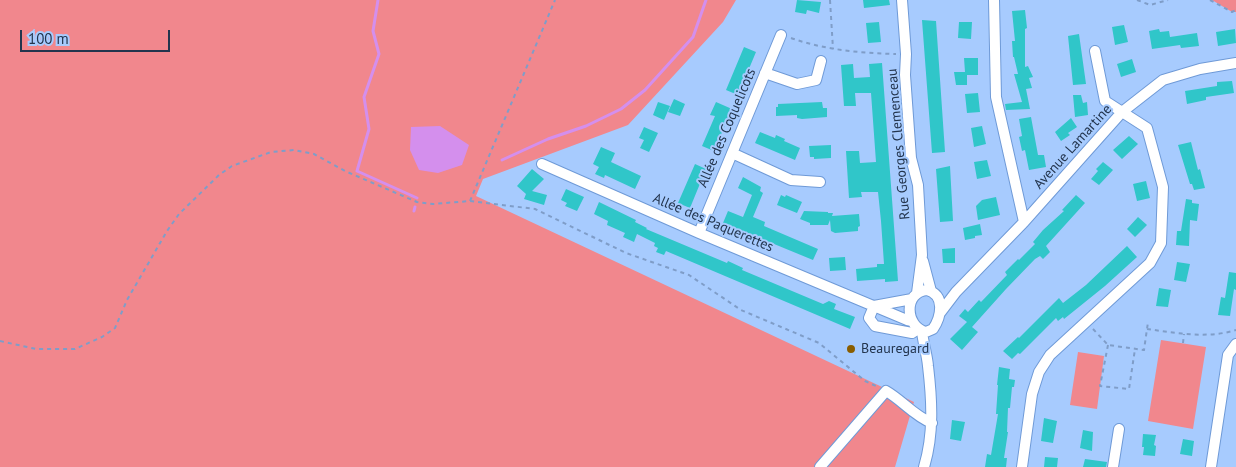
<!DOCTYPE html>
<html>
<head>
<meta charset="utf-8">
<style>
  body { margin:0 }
  #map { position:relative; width:1236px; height:467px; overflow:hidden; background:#a7cbfe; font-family:"PT Sans",sans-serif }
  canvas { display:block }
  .scale { position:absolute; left:20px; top:30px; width:150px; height:22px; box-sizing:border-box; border:2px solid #23354e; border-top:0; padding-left:6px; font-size:15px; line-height:18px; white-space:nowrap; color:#23354e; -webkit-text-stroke:4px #a7cbfe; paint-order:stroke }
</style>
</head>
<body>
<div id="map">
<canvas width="1236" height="467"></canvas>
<div class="scale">100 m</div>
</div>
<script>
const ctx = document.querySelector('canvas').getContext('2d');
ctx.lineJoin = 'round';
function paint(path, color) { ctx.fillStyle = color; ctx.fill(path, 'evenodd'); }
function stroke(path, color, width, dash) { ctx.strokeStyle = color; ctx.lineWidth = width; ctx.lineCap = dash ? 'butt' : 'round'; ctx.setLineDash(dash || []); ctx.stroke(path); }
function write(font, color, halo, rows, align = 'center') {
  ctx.font = font + ' "PT Sans",sans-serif'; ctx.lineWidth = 4; ctx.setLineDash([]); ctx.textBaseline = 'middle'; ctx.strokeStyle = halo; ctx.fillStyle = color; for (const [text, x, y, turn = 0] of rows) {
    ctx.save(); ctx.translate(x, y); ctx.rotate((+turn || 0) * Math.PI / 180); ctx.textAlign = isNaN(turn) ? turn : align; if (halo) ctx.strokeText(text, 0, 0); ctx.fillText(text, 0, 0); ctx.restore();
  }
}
const green = new Path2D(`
  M0,0h736l-13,22 -95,103 -145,54 -7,17 438,206 -19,65h-895z
  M1212,0h24v12h-4z
  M1161,340l45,7 -13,82 -45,-8z
  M1078,352l26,4 -7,53 -27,-4z`);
const water = new Path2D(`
  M440,126l29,19 -7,20 -24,8 -19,-3 -9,-20 1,-23z`);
const stream = new Path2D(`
  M378,0l-5,31 6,23 -15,43 5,32 -12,42 60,27
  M502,160l46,-21 38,-13 35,-17 24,-19 48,-53 13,-37
  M414,211l1,-4`);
const building = new Path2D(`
  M797,0l24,2 -2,11 -12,-3 -1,4 -11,-2z
  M863,0h26l1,5 -26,3z
  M1025,10l2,18 -2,1v38l3,-1 5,11 -4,1 3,10 -6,1 4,20 -24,1 -1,-6 17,-2 -8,-28h4l-4,-17h-1l-1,-16h3l-3,-30z
  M922,20l14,1 9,131 -13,1z
  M879,22l2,20 -13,1 -2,-20z
  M959,22h13l-1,17 -13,-1z
  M1124,25l4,17 -13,3 -3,-18z
  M1159,29l1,3 9,-1 1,6 27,-4 2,13 -18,2 -1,-3 -28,4 -3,-18z
  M1235,29l1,14 -18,3 -2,-14z
  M1079,34l7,50 -13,1 -5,-49z
  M744,47l12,5 -18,43 -12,-5z
  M964,58h14v17h-11v10h-11l-2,-13h11z
  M1132,59l4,13 -15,5 -4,-13z
  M882,63l16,218 -13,1v-3l-28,2 -1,-12 21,-2v-3h7l-3,-43 -3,-29h-17l1,5 -13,1 -3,-47h13l1,12 16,-1 -5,-69h-16l1,13h-12l-3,-41 12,-1 1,14 16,-1 -1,-13z
  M1232,81l2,12 -28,4v3l-19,4 -2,-13 32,-5v-4z
  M978,93l2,19 -13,1 -2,-19z
  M1073,95h8l2,8 4,-1 1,13 -13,2z
  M674,99l11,5 -5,12 -12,-4z
  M658,102l12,4 -6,14 -11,-5z
  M716,102l16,7 -18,42 -12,-5 13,-30 -5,-1z
  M822,102l1,6h4v9l-25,2 -5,-1v-3l-21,1v-9h2v-3z
  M1031,117l7,38h6l2,12 -17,3 -4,-20 -3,1 -3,-14 3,-1 -3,-17z
  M1071,118l6,9 -9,6 2,2 -9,6 -6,-9z
  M982,126l4,18 -12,3 -3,-19z
  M644,127l14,6 -9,19 -9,-4 4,-8 -5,-2z
  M760,132l15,6 1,-3 9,4 -1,2 16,7 -5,12 -40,-17z
  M1129,136l9,8 -16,15 -9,-9z
  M1191,142l7,28 2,-1 5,19 -11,2 -2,-6h-2l-12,-39z
  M831,145v13l-17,1v-2h-4l-1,-11z
  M601,147l14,6 -4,9 30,14 -6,13 -30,-14 -1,3 -9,-4 4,-7 -6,-3z
  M987,160l4,16 -14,3 -3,-17z
  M1103,162l10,8 -14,15 -8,-6 7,-8 -2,-2z
  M695,164l11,5 -16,39 -12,-5z
  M950,166l3,55 -13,1 -4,-53z
  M532,169l12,10 -12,12 15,4 -3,10 -20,-6 2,-5 -9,-8z
  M743,177l18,10 -1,4 3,2 -10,24 12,5 -1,4 54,23 -5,11 -90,-37 5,-12 15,6 9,-22 -14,-7z
  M1146,181l4,17 -13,3 -4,-17z
  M566,189l18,8 -7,14 -12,-5 2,-3 -6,-3z
  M781,195l4,2 1,-2 16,7 -5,11 -20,-8z
  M1076,195l9,8 -39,43 4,6 -7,7 -3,-3 -5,3 -29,30 -34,38 6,5 -16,18 -12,-11 17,-17 -8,-6 6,-7 3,3 11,-12 2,2 26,-27 -2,-3 13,-13 1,1 16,-16 -2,-2 10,-12 21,-19 -2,-1z
  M996,197l4,18 -22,5 -2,-14 6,-6z
  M1186,199l6,1v3l7,1 -2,17 -7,-1 -1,26 -13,-1 1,-14h4z
  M599,202l37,18 -1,2 12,6 -1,1 81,34 1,-2 15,7 -1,2 81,34 6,-3 7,3 -2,5 21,8 -5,12 -184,-78 -2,4 -8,-3 2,-4 -4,-2 1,-3 -18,-9 -3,8 -11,-5 2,-4 -18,-8 1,-4 -14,-7z
  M804,211l24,1v1h5l-1,3 27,-2 1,12 -2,1v4l-23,2 -4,-2 -1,-11 -2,5h-18v-2l-10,-4z
  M1138,217l9,8 -12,12 -8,-8z
  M980,224l2,11 -7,1v2l-10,2 -2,-12z
  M1127,246l10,11 -32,29 -41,33 -1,-2 -5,4 -2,-3 -36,36 -2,-1 -6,6 -9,-8 15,-14 1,1 40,-40 4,5 23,-18z
  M955,248v15h-12l-1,-14z
  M845,257l1,13 -16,1 -1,-13z
  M1177,262l13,2 -4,18 -12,-2z
  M1229,272l7,1v17l-2,-1 -4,27 -12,-1 3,-18 4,1z
  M1159,288l12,2 -3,17 -12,-1z
  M999,367l11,2 -1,10 6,1 -1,7h-2l-2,21h-2l-1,24h1l-4,26h3l-1,9h-21l2,-13 4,1 7,-41h-2l2,-29h-1z
  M1044,418l13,3 -4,22 -12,-2z
  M952,420l13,2 -4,19 -11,-2z
  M1083,430l10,2 -1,19 -12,-3z
  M1143,434l13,1 -2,10 2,1 -1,10 -12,-1 1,-8h-2z
  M1183,439l11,2 -2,15 -12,-2z
  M1045,457l13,1 -1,9h-13z
  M1085,459l22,3 -1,5h-23z`);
const path = new Path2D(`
  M830,0l3,49
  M1137,0l13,5 18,-5
  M1210,0l22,12 4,-2
  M791,38c34,12 69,15 105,16
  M470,201l85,-201
  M1093,329l15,16 36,5 4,-28
  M1147,329c29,4 60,10 89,1
  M0,341l36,8h39l27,-12 13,-9 12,-28 40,-69 12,-17 40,-39 13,-9 39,-14 23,-2 20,4 31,17 72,31 16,2 37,-3 65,8 91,44 63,22 52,35 78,33 46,38 13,6
  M1183,343l1,-9
  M1108,345l-8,41 29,3 6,-40`);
const minor = new Path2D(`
  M902,0l4,54 -1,21 6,83 7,27 4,70 -5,38
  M994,0l2,97 28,125
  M765,73l32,11 19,-4 5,-19
  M732,153l59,27 29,2
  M542,164l157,69 208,87 5,1
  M699,233l82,-198
  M923,261l8,30
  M927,290c19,5 14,27 6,39l-7,3c-21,-5 -23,-40 1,-42z
  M874,306l-5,12 6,8 37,7 6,-4
  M874,306l38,-7
  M940,313l16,-21 68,-70 98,-110 41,-32 37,-11 36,-6
  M922,331c1,12 5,23 6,35 4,34 6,68 -4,101
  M820,467l66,-76c16,9 28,25 46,32
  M1022,467l10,-73 7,-22 11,-17 100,-92 11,-20 2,-56 -16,-59 -42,-27 -10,-50
  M1113,467l6,-38
  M1211,467l17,-112 8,-11`);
const markers = [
  [851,349,5,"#895d00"]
];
const streetNames = [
  ["Allée des Coquelicots",727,128,-67],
  ["Rue Georges Clemenceau",899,144,-95],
  ["Avenue Lamartine",1073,147,-48],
  ["Allée des Paquerettes",713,223,23]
];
const poiNames = [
  ["Beauregard",861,349]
];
paint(green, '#f1878d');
paint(water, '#d48fed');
stroke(stream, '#d48fed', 3);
paint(building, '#30c6c9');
stroke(minor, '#6f9ad7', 12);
stroke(path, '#7f9dc8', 2, [4, 4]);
stroke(minor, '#fff', 10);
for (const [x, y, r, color] of markers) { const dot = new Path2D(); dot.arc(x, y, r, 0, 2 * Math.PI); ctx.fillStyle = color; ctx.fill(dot); stroke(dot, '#a7cbfe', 2); }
write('14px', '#23354e', '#a7cbfe', streetNames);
write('14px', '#23354e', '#a7cbfe', poiNames, 'left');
</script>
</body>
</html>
